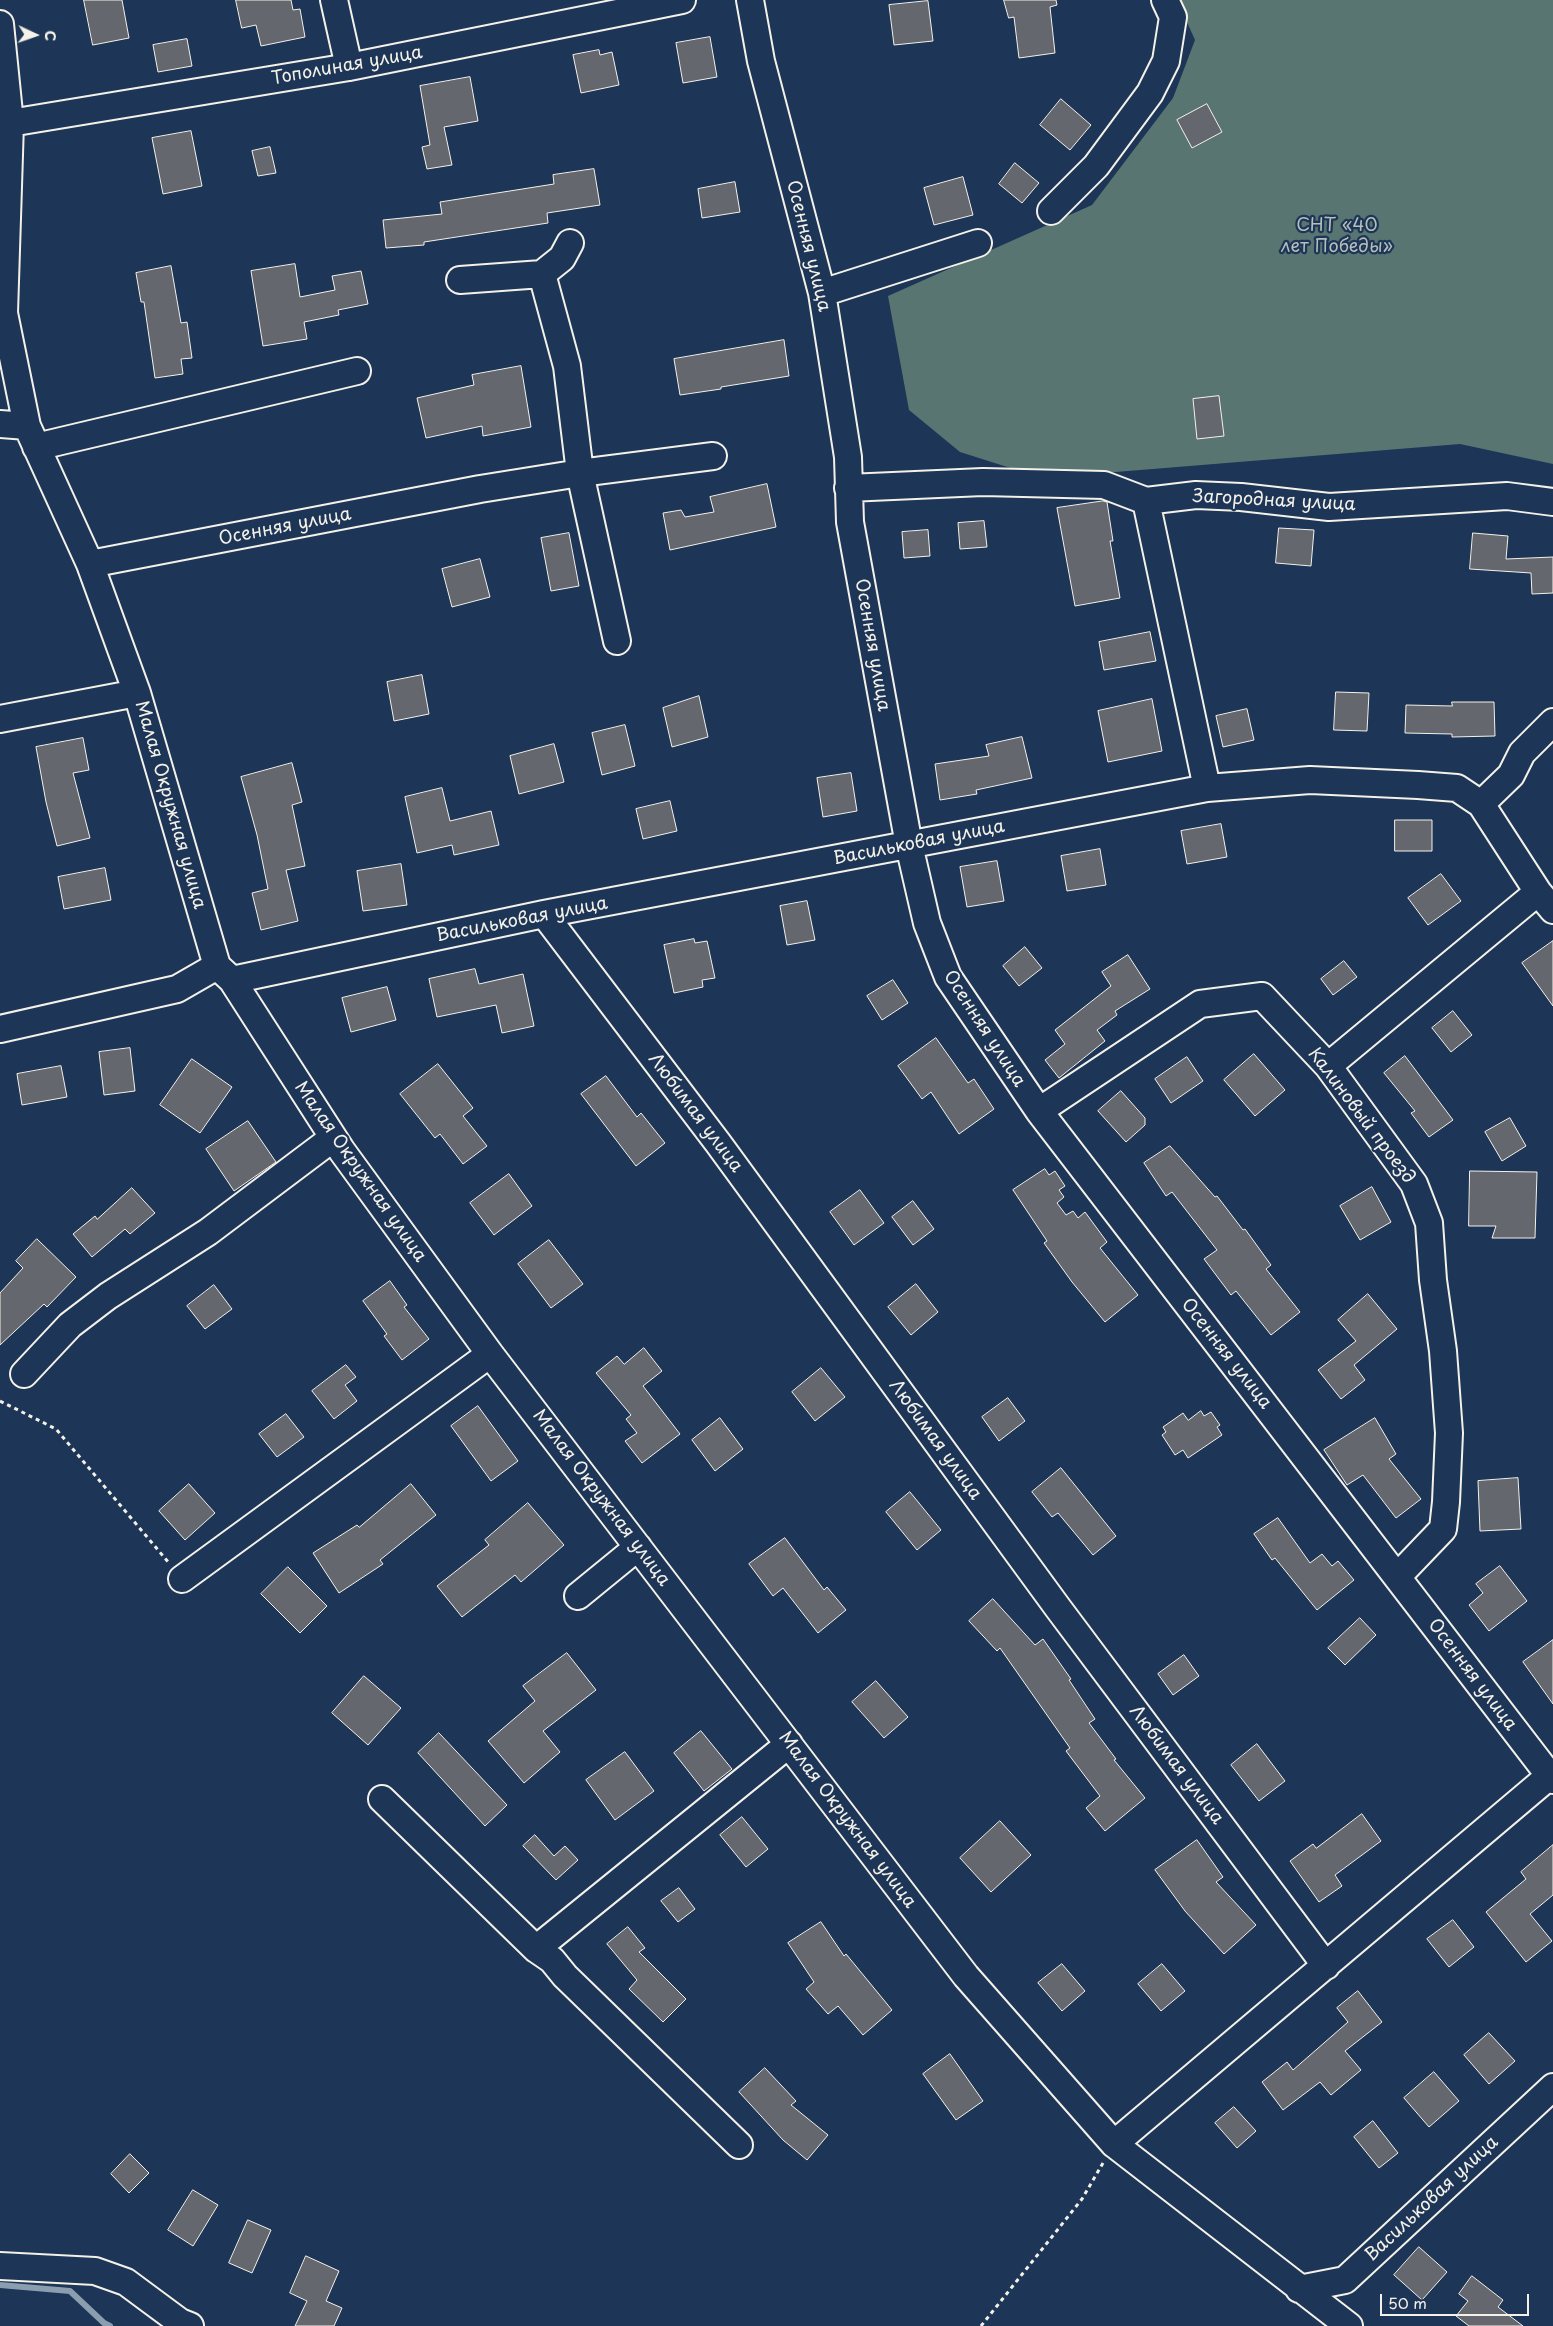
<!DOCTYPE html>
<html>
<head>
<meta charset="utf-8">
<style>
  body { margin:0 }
  #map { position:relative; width:1553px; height:2326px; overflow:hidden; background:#1d3557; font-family:"Playpen Sans",sans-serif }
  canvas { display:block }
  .north { position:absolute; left:10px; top:10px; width:50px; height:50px; -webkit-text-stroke:4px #1d3557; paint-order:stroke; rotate:93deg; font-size:14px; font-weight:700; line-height:20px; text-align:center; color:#f4f1e8 }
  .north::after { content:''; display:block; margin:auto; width:18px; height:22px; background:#f4f1e8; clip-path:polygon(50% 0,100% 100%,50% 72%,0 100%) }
  .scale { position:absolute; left:1380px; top:2294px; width:149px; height:22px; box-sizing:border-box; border:2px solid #f4f1e8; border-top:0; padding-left:6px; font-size:15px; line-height:18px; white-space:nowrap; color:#f4f1e8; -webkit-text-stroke:4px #1d3557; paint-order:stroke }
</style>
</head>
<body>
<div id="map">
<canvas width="1553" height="2326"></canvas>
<div class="north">С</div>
<div class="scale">50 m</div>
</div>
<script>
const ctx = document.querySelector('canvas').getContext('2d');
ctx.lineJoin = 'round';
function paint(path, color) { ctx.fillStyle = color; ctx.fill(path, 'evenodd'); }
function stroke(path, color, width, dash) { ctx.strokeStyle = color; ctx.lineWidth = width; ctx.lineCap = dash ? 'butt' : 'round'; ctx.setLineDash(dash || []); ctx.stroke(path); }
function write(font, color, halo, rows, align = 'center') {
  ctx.font = font + ' "Playpen Sans",sans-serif'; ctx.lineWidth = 4.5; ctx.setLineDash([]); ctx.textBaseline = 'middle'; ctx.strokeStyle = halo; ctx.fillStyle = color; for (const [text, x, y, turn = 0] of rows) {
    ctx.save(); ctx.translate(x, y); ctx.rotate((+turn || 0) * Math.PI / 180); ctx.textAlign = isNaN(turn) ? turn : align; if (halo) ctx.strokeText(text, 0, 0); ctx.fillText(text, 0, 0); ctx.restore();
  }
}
const green = new Path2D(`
  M1177,0h376v464l-93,-20 -418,34 -82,-26 -51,-42 -21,-114 204,-91 81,-107 22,-58z`);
const stream = new Path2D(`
  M0,2285l70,6 34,32 6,3`);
const building = new Path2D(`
  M84,0h38l7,38 -36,7z
  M236,0h55l2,10 7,-1 5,28 -44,9 -5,-21 -14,3z
  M1004,0h52l1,5 -7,2 5,46 -36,5 -5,-41 -5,1z
  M928,1l5,40 -39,4 -5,-40z
  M710,37l7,40 -34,6 -7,-40z
  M187,39l5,27 -34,6 -5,-27z
  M599,50l1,5 12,-3 7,33 -38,8 -8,-38z
  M470,77l8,44 -34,6 8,38 -25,4 -5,-22 8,-2 -10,-59z
  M1061,99l30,26 -21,25 -30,-25z
  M1207,104l15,28 -30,16 -15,-28z
  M191,131l11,55 -39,8 -11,-56z
  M270,147l6,26 -18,3 -6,-25z
  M1015,163l24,20 -17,20 -23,-19z
  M594,169l6,36 -53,8 1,10 -124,19v3l-38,3 -3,-28 59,-6 -2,-12 114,-18 -1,-9z
  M963,177l10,38 -39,10 -10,-37z
  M735,182l5,30 -38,6 -4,-29z
  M295,264l5,33 35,-7 -3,-14 29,-5 7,33 -30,6 1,5 -35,7 3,17 -44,7 -12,-75z
  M171,266l10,57 6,-1 5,36 -11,1 2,15 -28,4 -11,-76h-3l-5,-29z
  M784,340l5,36 -68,11v2l-41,6 -6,-36z
  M521,366l10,61 -48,9 -1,-10 -56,12 -9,-40 57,-13 -2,-10z
  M1219,396l5,40 -27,3 -4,-40z
  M767,484l9,43 -106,23 -7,-37 18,-3 4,7 29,-5 -4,-15z
  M1103,501l4,1 6,39h-3l10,57 -45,8 -18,-98z
  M984,521l3,26 -27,2 -2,-26z
  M1279,528l35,2 -3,36 -35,-3z
  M928,530l2,26 -26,2 -2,-26z
  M569,533l10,53 -28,5 -10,-53z
  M1473,533l35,3 -2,23 47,-2v36l-21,1 -1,-21 -61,-4z
  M480,559l10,38 -38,10 -10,-38z
  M1150,632l6,29 -52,9 -5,-28z
  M422,675l7,39 -35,7 -7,-39z
  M1336,692l33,1 -2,38 -33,-1z
  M699,696l9,41 -36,10 -9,-39z
  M1152,699l10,52 -54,11 -10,-51z
  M1452,702h42l1,34 -43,1v-3l-47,-1 1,-28 46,1z
  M1247,709l7,31 -31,7 -7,-31z
  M625,725l10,41 -33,9 -10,-42z
  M1022,737l10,41 -56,12 1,4 -37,6 -5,-36 54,-8 -3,-11z
  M83,738l6,32 -16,3 17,65 -33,8 -11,-44 -10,-55z
  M554,744l10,38 -45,12 -9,-38z
  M292,763l10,39 -10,3 13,61 -19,4 12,51 -37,9 -9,-37 16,-4 -11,-54 -16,-58z
  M851,773l6,38 -34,6 -6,-39z
  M442,788l8,33 41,-10 8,34 -45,10 -2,-10 -35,8 -12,-56z
  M670,801l7,30 -34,8 -7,-30z
  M1395,820h37v31h-37z
  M1221,824l6,33 -40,7 -6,-33z
  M1100,849l6,36 -39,6 -6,-35z
  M997,861l7,40 -37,6 -7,-40z
  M401,864l6,41 -44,6 -6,-40z
  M105,868l6,32 -47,9 -6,-32z
  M1441,874l20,27 -33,24 -20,-27z
  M807,901l8,39 -28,5 -7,-39z
  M694,939l1,4 12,-2 8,37 -13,2 1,7 -29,6 -10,-48z
  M1553,941v65l-31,-43z
  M1025,947l17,21 -23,18 -16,-20z
  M1128,955l22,34 -35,22 2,4 -20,15 8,11 -46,37 -14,-18 20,-16 -10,-14 56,-44 -9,-14z
  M1344,961l13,16 -24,18 -12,-16z
  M475,969l4,15 44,-10 11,52 -32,7 -6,-28 -59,12 -8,-38z
  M893,980l15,23 -26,17 -15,-24z
  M387,987l9,33 -45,12 -9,-34z
  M1453,1011l19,24 -21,17 -19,-24z
  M936,1038l32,45 6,-4 20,30 -35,25 -28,-42 -9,7 -24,-33z
  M130,1048l5,43 -31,4 -5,-43z
  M1254,1054l31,36 -30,26 -31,-36z
  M1405,1056l48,64 -24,17 -18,-24 4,-2 -31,-38z
  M1187,1057l16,24 -32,22 -16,-24z
  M192,1059l40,28 -32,46 -40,-28z
  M438,1064l35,44 -10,8 24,30 -24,18 -23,-30 -5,4 -35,-44z
  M61,1066l6,31 -45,8 -5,-31z
  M606,1076l31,41 4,-4 24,30 -29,23 -55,-72z
  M1121,1091l24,27v7l-19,17 -28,-31z
  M1510,1118l16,28 -24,15 -17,-29z
  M248,1121l28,41 -42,29 -28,-42z
  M1170,1146l45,51 2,-1 26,34 2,-1 26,36 -5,4 34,43 -29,23 -35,-44 -5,4 -27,-36 13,-9 -45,-58 -6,4 -22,-33z
  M1045,1169l4,6 6,-4 10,15 -6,4 5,7 -7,6 9,12 7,-4 5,7 7,-6 22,30 -7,6 38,47 -33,27 -33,-40 -28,-39 3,-2 -34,-51z
  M1470,1171l67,1 -2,66h-43l4,-12h-27z
  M509,1174l23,32 -38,29 -24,-32z
  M1372,1187l19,35 -31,18 -20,-34z
  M132,1188l23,25 -25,21 -5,-5 -33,28 -19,-23 22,-18 2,3z
  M860,1190l24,33 -30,22 -24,-33z
  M913,1201l21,28 -21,16 -21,-28z
  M37,1239l39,38 -29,30 -3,-3 -44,41v-52l23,-25 -7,-7z
  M549,1240l34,44 -32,24 -33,-44z
  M390,1281l17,24 -3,2 25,32 -27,21 -18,-24 3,-2 -24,-33z
  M916,1284l22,28 -27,23 -23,-28z
  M214,1285l18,24 -27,20 -18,-23z
  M1368,1294l29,35 -43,36 11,15 -24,19 -23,-29 38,-29 -18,-21z
  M644,1348l18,23 -19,15 37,48 -38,29 -17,-22 12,-8 -11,-14 5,-4 -35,-42 21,-17 7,8z
  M346,1365l10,12 -11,8 12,16 -23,18 -22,-28z
  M821,1368l24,29 -30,24 -23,-29z
  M1008,1398l17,23 -26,20 -17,-24z
  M478,1406l40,55 -27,20 -40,-55z
  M1201,1411l3,5 7,-4 9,13 -3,2 5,8 -34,23 -5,-8 -8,5 -13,-20 4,-3 -3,-5 20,-14 5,7z
  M286,1414l18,23 -27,20 -18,-23z
  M720,1418l23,31 -28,22 -23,-31z
  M1375,1418l21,36 -7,5 32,40 -25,19 -33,-43 -16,10 -23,-35z
  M1061,1468l55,68 -23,19 -35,-42 -6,4 -20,-25z
  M1518,1478l3,51 -41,2 -2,-50z
  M189,1484l26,29 -30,27 -26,-29z
  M411,1484l25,31 -56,45 3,4 -44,29 -26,-40 44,-28 2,2z
  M910,1492l31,38 -24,20 -31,-38z
  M528,1503l36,42 -43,37 -6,-7 -53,42 -25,-31 52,-41 -4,-5z
  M1278,1518l32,45 12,-9 10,12 6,-5 16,19 -37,30 -42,-52 -3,2 -18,-26z
  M785,1538l39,52 3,-3 19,23 -28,23 -35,-45 -10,8 -24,-32z
  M1500,1566l27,35 -38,30 -20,-26 14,-12 -7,-9z
  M288,1567l39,39 -27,27 -39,-39z
  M993,1599l42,46 8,-6 28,40 -2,1 26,39 -6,4 27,36 -2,1 31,38 -40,33 -19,-23 14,-12 -34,-45 4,-3 -70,-100 -3,3 -28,-30z
  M1360,1618l16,17 -31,30 -17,-17z
  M1553,1640v64l-30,-42z
  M567,1653l29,37 -53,41 17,21 -36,31 -36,-42 47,-40 -12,-15z
  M1184,1655l15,21 -26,19 -15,-21z
  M364,1676l37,32 -33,37 -36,-32z
  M876,1681l32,36 -24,21 -32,-36z
  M701,1731l31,38 -28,22 -30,-38z
  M439,1733l68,72 -22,21 -67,-73z
  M1257,1744l28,37 -26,20 -28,-36z
  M625,1752l29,39 -39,29 -29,-40z
  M1362,1814l19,27 -46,34 7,11 -23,16 -29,-41 23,-17 3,4z
  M742,1817l26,32 -22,18 -26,-32z
  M1000,1821l31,34 -40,37 -31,-34z
  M535,1835l19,21 11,-10 13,14 -22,20 -33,-34z
  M1197,1840l26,37 -7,5 40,43 -32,29 -39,-43 -30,-41z
  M1553,1845v50l-23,19 22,27 -26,21 -40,-50 40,-33 -5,-7z
  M679,1888l16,21 -17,13 -17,-21z
  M1453,1920l21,27 -25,20 -22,-28z
  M821,1922l23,34 2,-2 46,56 -29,25 -25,-29 -10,8 -22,-25 8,-7 -26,-39z
  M628,1927l17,21 -6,4 47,47 -23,23 -34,-33 8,-9 -30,-36z
  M1062,1964l23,27 -23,20 -24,-28z
  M1162,1964l23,27 -24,20 -23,-27z
  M1358,1991l24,31 -37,29 16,19 -30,25 -11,-13 -37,28 -21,-28 25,-20 6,8 55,-48 -11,-14z
  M1489,2033l26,28 -26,23 -25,-29z
  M950,2054l33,47 -27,19 -33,-46z
  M765,2068l31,33 -5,4 37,30 -21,25 -24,-20 -44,-48z
  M1434,2072l25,29 -30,26 -25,-29z
  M1234,2107l22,24 -19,17 -22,-25z
  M1373,2121l25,32 -19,15 -25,-31z
  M130,2154l19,19 -20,20 -18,-19z
  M193,2190l25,15 -25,41 -25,-16z
  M248,2220l23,10 -19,43 -23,-10z
  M1419,2247l28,25 -25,28 -28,-25z
  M306,2256l33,15 -13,30 16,7 -8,18h-39l12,-25 -17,-8z
  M1472,2276l31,24 -5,7 25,19h-54l-13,-10 12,-15 -9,-7z`);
const path = new Path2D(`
  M0,1401l56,28 113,134
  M981,2326l101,-127 21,-36`);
const minor = new Path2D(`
  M334,0l15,67
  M750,0l11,61 61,232 26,164 2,65 59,323 18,78 21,54 91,134 514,669
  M0,24l10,99 -6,190 23,113 63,138 47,129 80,273 15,14 110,171 148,203 476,622 148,168 235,182
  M10,123l339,-56 333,-67
  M1051,211l45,-45 54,-73 16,-32 7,-44 -8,-17
  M542,274l25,92 13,107 37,168
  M460,280l82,-6 20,-16 8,-15
  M822,293l156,-50
  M0,424l27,2
  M36,447l321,-76
  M848,488l135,-6 121,3 42,16 50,-6 45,2 88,10 178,-11 46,6
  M1146,501l61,287
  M90,564l390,-75 100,-16 133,-17
  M0,719l137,-26
  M1481,804l30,-29 11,-22 31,-31
  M544,914l174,229 340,465 268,358
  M232,980l312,-66 663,-126 103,-8 108,5 39,3 24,16 57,88 15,18
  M0,1029l177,-40 40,-23
  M1328,1066l210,-174
  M1039,1111l161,-107 62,-8 66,70 86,118 15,39 4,57 10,71 6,82 -3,69 -3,27 -46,48
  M24,1374l46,-49 38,-29 100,-64 125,-94
  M182,1579l308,-225
  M578,1596l60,-49
  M382,1799l154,150 16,11 13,16 174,169
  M536,1949l253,-205
  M1114,2144l439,-371
  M0,2266l95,5 31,11 54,40 10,4
  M1299,2289l46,-9 208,-193`);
const streetNames = [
  ["Тополиная улица",347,66,-10],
  ["Осенняя улица",808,246,76],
  ["Загородная улица",1274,501,3],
  ["Осенняя улица",285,527,-11],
  ["Осенняя улица",872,645,80],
  ["Малая Окружная улица",170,805,74],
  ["Васильковая улица",919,843,-11],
  ["Васильковая улица",522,920,-11],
  ["Осенняя улица",984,1029,57],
  ["Любимая улица",695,1113,53],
  ["Калиновый проезд",1361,1116,53],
  ["Малая Окружная улица",360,1172,55],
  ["Осенняя улица",1226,1354,52],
  ["Любимая улица",935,1440,54],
  ["Малая Окружная улица",601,1498,53],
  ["Осенняя улица",1472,1675,53],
  ["Любимая улица",1176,1765,53],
  ["Малая Окружная улица",847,1820,53],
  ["Васильковая улица",1432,2199,-43]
];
const parkNames = [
  ["СНТ «40",1337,226],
  ["лет Победы»",1337,247]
];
paint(green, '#587572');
stroke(stream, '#8a9eb0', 6);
paint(building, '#65676f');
stroke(building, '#f4f1e8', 1);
stroke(minor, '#f4f1e8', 30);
stroke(path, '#f4f1e8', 3, [4, 4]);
stroke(minor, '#1d3557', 26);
write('18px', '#f4f1e8', '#1d3557', streetNames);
write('18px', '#b6bfb9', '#1d3557', parkNames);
</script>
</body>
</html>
